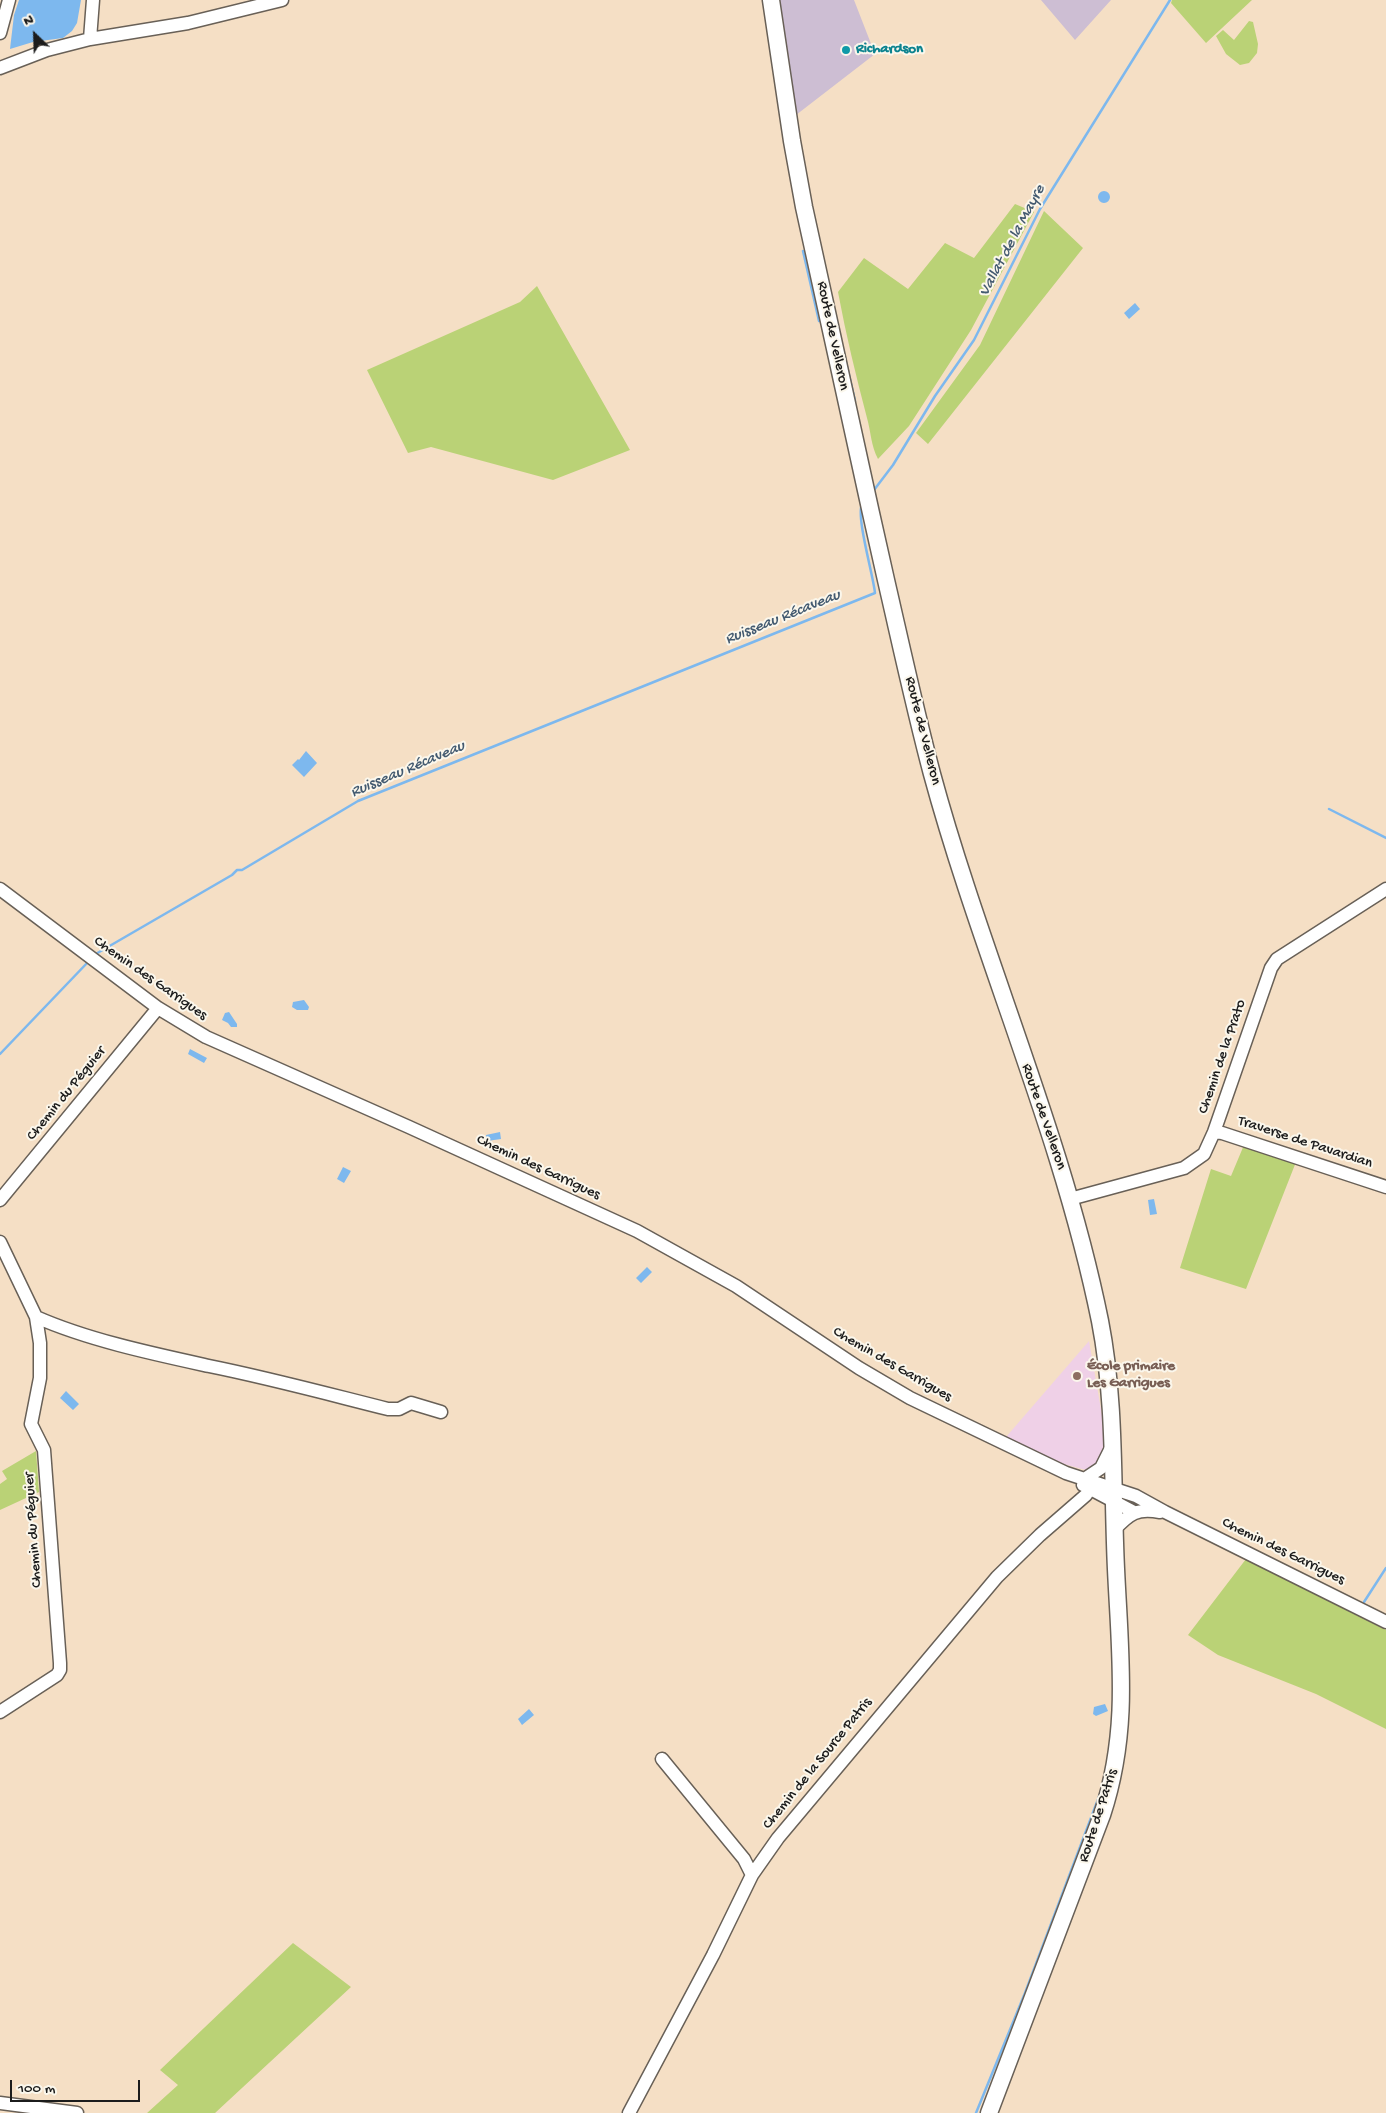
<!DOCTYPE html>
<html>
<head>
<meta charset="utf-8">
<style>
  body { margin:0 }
  #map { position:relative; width:1386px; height:2113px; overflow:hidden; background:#f5dfc5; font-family:"Gochi Hand",sans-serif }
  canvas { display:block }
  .north { position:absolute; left:10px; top:10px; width:50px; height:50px; -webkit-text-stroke:4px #fbf7ec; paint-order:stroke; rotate:336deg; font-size:14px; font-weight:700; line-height:20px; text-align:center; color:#1c1c1c }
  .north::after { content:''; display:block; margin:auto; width:18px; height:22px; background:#1c1c1c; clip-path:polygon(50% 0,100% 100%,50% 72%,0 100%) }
  .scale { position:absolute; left:10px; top:2080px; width:130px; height:22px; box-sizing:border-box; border:2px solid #1c1c1c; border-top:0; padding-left:6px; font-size:15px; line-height:18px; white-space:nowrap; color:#1c1c1c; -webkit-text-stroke:4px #fbf7ec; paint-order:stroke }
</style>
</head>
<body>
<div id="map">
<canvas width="1386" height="2113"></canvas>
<div class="north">N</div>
<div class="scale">100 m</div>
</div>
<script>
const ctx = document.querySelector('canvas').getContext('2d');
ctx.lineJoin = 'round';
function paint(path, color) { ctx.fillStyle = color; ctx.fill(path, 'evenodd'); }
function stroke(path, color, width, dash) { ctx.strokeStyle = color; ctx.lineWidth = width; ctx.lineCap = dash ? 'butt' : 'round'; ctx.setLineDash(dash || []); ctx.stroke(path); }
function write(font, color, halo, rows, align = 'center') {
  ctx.font = font + ' "Gochi Hand",sans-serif'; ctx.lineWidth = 4; ctx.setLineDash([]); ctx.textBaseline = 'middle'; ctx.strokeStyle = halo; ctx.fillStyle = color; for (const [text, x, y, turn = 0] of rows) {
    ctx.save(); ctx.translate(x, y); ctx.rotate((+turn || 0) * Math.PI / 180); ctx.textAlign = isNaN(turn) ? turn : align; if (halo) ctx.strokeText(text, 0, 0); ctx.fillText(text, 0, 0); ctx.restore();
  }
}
const built = new Path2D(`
  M1089,1341l17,97 -3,14 -8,14 -9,4 -30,-8 -50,-25z`);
const industrial = new Path2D(`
  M780,0h74l21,54 -79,61z
  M1041,0h70l-36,40z`);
const green = new Path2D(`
  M1172,0h80l-46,43 -35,-40z
  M1249,21l4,1 5,22 -1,9 -8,10 -9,2 -14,-11 -10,-18 7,-6 11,10z
  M1015,204l19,8 -63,118 -62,96 -31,33c-7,-13 -7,-27 -11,-41 -11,-42 -21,-83 -29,-126l26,-34 44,31 37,-46 29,15z
  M1044,211l39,37 -155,196 -12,-11 64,-88z
  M537,286l93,164 -77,30 -122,-33 -23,6 -41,-83 153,-68z
  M1244,1145l52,17 -50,127 -66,-21 31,-99 20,7z
  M36,1451l3,41 -39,18v-26l7,-5 -5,-8z
  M1246,1559l140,71v99l-70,-35 -98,-39 -30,-20z
  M293,1943l58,44 -136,126h-68l31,-28 -18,-15z`);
const water = new Path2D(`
  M19,0h62l-4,23 -5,8 -9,7 -30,4 -23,7 4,-34z
  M1098 197a6 6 0 1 1 12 0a6 6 0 1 1-12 0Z
  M1135,303l5,6 -11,10 -5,-6z
  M306,751l11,12 -13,14 -12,-12 6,-6 1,1z
  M304,1000l5,7 -1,3h-11l-5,-3 1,-5z
  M229,1012l8,12v3h-6l-3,-4 -6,-3 3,-7z
  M190,1049l17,9 -3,5 -16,-9z
  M500,1132l1,7 -14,2 -1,-6z
  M343,1167l8,4 -7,12 -7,-4z
  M1154,1199l3,15 -7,1 -2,-15z
  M647,1267l5,5 -11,11 -5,-5z
  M66,1391l13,13 -6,6 -13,-12z
  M1105,1704l3,7 -12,5 -3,-2 1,-7z
  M529,1709l5,6 -12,10 -4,-6z`);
const stream = new Path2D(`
  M803,251l16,70
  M838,328l17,73
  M874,490l19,-25 42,-69 39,-56 66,-131 130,-209
  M1329,809l57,29
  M94,955l138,-80 5,-5h5l116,-69 517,-208c-2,-19 -19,-76 -13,-89
  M0,1054l89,-93
  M1364,1602l22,-34
  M976,2113l49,-120 75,-199`);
const minor = new Path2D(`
  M0,33l9,-33
  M90,39l3,-39
  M0,68l47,-18 43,-11 98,-16 94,-23
  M0,889l158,119 48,29 203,90 228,104 99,55 123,82 51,30 156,75 70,23 29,16 221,110
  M1214,1132l8,1 164,54
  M1070,1199l114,-31 20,-14 10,-22 57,-164 6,-9 109,-70
  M0,1200l158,-192
  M0,1242l36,75 4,26v35l-9,46 13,26 16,213v7l-3,5 -57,37
  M36,1317c52,23 118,37 173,49 60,12 119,28 179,43h11l12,-6 30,9
  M1086,1478l15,-10 11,-22
  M1083,1485l51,27
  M1114,1530c16,-17 23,-22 46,-18
  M662,1759l82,100 8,16
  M0,2103l77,10
  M629,2113l84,-158 39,-80 26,-37 219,-261 43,-42 46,-40 3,-5 1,-10`);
const major = new Path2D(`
  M771,0l21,141 12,66c27,125 54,249 82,373 15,65 29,130 46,194 50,184 130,359 168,547 16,82 12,165 16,248 4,87 14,161 -14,246l-113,298`);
const markers = [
  [846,50,5,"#0f9aa8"],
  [1077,1376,5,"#8d6e63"]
];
const cultureNames = [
  ["Richardson",856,50]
];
const streetNames = [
  ["Route de Velleron",832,336,78],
  ["Route de Velleron",922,731,76],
  ["Chemin des Garrigues",150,979,35],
  ["Chemin de la Prato",1223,1057,-71],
  ["Chemin du Péguier",67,1094,-51],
  ["Route de Velleron",1043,1117,71],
  ["Traverse de Pavardian",1305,1143,18],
  ["Chemin des Garrigues",538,1168,25],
  ["Chemin des Garrigues",892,1365,30],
  ["Chemin du Péguier",34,1530,-94],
  ["Chemin des Garrigues",1283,1552,26],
  ["Chemin de la Source Patris",818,1764,-51],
  ["Route de Patris",1099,1816,-72]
];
const educationNames = [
  ["École primaire",1087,1367],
  ["Les Garrigues",1087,1384]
];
const waterNames = [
  ["Vallat de la Mayre",1013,241,-62],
  ["Ruisseau Récaveau",783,618,-22],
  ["Ruisseau Récaveau",408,770,-23]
];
paint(built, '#efd0e7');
paint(industrial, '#cdbed3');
paint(green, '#bad276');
paint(water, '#7db8ee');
stroke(stream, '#7db8ee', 2.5);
stroke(minor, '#686057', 15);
stroke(major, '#686057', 19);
stroke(minor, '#fff', 12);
stroke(major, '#fff', 16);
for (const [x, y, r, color] of markers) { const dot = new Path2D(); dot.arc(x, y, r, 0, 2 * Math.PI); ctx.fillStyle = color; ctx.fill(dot); stroke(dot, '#fbf7ec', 2); }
write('bold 15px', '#0d838f', '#fbf7ec', cultureNames, 'left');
write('15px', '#1c1c1c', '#fbf7ec', streetNames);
write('bold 15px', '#785e54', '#fbf7ec', educationNames, 'left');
write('italic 16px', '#435a70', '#fbf7ec', waterNames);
</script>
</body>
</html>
